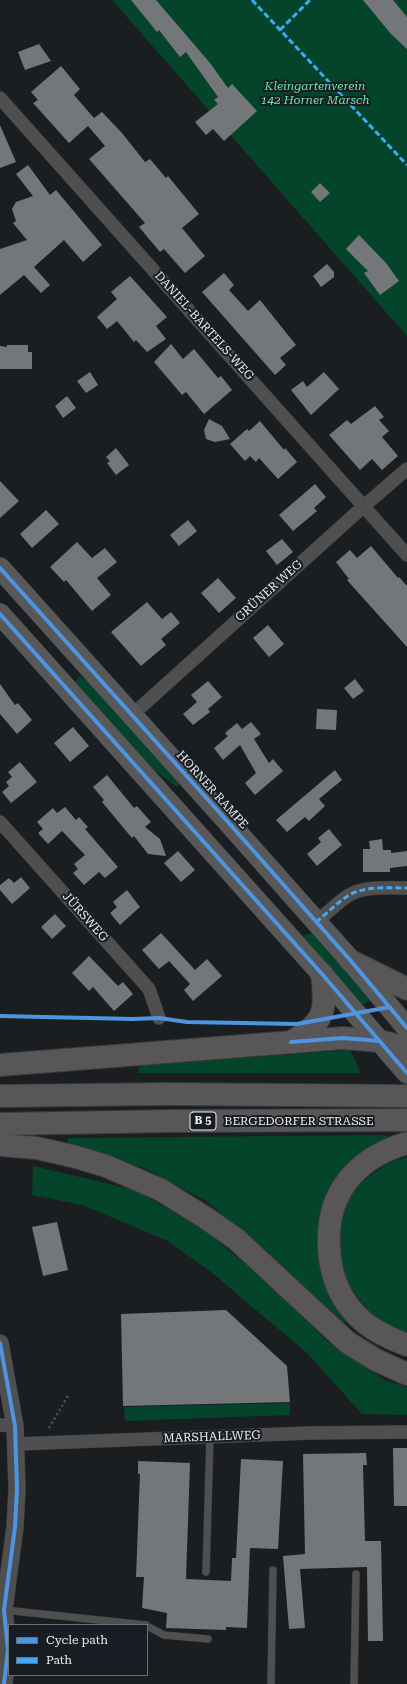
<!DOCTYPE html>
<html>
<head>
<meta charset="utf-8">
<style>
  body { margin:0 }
  #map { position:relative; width:407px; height:1684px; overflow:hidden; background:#1b1e21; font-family:"Roboto Serif",serif }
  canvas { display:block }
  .legend { position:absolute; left:8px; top:1624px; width:140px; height:52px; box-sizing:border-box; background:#181d24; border:1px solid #6c7176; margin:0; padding:5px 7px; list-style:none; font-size:12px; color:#eaeef2 }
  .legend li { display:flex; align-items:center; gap:8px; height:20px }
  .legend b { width:20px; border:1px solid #6c7176 }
</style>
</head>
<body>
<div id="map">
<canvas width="407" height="1684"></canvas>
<ul class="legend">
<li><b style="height:5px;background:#4d94e3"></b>Cycle path</li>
<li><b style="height:5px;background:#3fa9f5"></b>Path</li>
</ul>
</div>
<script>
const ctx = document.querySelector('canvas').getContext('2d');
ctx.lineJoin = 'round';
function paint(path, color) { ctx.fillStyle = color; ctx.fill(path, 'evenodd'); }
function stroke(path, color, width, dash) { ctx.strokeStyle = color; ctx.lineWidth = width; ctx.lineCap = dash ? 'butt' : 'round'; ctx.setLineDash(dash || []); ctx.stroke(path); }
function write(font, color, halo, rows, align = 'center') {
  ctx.font = font + ' "Roboto Serif",serif'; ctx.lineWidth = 4; ctx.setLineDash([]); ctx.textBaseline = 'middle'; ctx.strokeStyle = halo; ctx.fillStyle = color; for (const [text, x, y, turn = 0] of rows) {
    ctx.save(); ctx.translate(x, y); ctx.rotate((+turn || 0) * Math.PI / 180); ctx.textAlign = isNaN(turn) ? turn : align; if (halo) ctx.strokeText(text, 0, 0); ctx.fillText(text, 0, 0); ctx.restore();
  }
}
const green = new Path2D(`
  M112,0h295v336z
  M80,676l13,10 87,98 -3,3 -28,-21 -75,-83z
  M314,932l56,69 -10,5 -57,-66v-4z
  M350,1050l11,23h-223l2,-8z
  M386,1135l3,5 -69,82 1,54 27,43 -7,6 -20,-16 -55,-59 -60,-49 -60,-32 -79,-26 1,-5z
  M407,1157v179l-35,-20 -25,-33 -9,-38 4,-38 17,-23 29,-21z
  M33,1166l102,24 69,40 68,56 55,55 59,40 21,6v28l-45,-1 -54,-60 -98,-83 -44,-31 -84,-35 -50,-10z
  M290,1403v12l-165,6 -1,-14z`);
const building = new Path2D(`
  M131,0h25l54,63 18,25 4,-4 25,27 -33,30 -11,-12 -7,6 -11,-13 23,-18 -4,-4 4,-3 -32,-45 -6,5 -21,-27 -2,2z
  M363,0h30l14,17v32l-16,-15z
  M39,44l12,17 -26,9 -7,-18z
  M61,66l19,23 -6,6 20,23 8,-6 20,21 23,29 5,-3 16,19 2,-2 31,38 -17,14 23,28 -20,17 -21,-24 -4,3 -21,-25 6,-4 -56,-64 16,-13 -17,-20 -19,17 -36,-40 5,-3 -7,-8z
  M0,125l16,37 -16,6z
  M28,165l22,30 6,-5 46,55 -19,17 -19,-22 -30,27 16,18 -9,8 -17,-18 -24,20v-46l27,-9 -14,-17 3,-2 -4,-12 4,-7 17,-6 -17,-22z
  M320,183l10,10 -10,9 -9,-10z
  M359,235l27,28 13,18 -19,14 -16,-22 4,-2 -22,-22z
  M327,264l7,8v5l-13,10 -8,-11z
  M224,273l10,12 -5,5 19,21 12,-11 36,45 -16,13 6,7 -11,10 -73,-83z
  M130,276l37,41 -11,9 10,13 -19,13 -11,-12 -2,2 -17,-21 -10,8 -10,-12 20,-18 -6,-7z
  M171,344l12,15 11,-10 24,29 3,-2 11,14 -28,24 -18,-22 -4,3 -28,-33z
  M7,345h21v7h4v17h-32v-23l7,1z
  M90,372l8,13 -12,8 -9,-12z
  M324,372l15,17 -28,26 -20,-25 12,-9 4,6z
  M67,396l9,12 -13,10 -8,-12z
  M375,406l9,11 -5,3 10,11 -7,6 16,19 -16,14 -10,-11 -12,11 -31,-35 18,-15 4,4z
  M209,419l13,7 8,13 -15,3 -9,-3 -2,-9z
  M260,421l24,29 1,-2 12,14 -19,17 -19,-21 -3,4 -6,-6 -5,5 -15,-17 17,-15 2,2z
  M116,448l13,17 -13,10 -9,-12 3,-2 -4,-4z
  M0,481l19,20 -19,17z
  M315,484l11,13 -12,11 3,3 -24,20 -14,-16z
  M46,510l13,14 -27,24 -12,-14z
  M188,520l9,11 -18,15 -9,-11z
  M282,539l11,13 -16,13 -11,-14z
  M77,542l15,16 13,-10 12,14 -20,16 14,17 -19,16 -26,-31 -2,2 -14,-15z
  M371,546l27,32 1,-1 8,9v61l-60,-67 2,-1 -13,-17 14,-12 7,8z
  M218,578l18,20 -17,15 -18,-20z
  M147,602l15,17 9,-7 9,11 -19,16 5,6 -25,21 -30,-34z
  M268,625l16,19 -15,13 -16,-19z
  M355,679l9,12 -11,8 -9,-11z
  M208,681l14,16 -14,12 2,3 -17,13 -10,-11 14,-12 -6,-7z
  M0,684l15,21 3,-2 14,17 -15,14 -17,-20z
  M317,709l20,1 -1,20 -20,-1z
  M251,722l10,12 -7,5 15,24 4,-4 10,12 -28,24 -10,-12 11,-10 -16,-28 -17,15 -9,-12 14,-12 -3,-3 12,-10 5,6z
  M73,727l16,19 -19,16 -16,-19z
  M20,762l17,20 -26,21 -9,-11 7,-6 -3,-4 6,-5 -4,-5z
  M335,770l7,10 -23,19 6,7 -16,15 -4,-4 -18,15 -11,-12z
  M107,775l27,33 3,-2 14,16 -6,5 15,12 6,17 -18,-2 -14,-18 -2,2 -30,-36 2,-2 -11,-13z
  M65,807l11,13 3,-3 9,10 -3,2 33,38 -13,11 -6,-6 -15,13 -11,-12 5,-4 -4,-5 11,-9 -23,-24 -14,13 -10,-11 5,-4 -6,-7 16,-14 4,5z
  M329,829l13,16 -25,21 -10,-12 14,-12 -3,-4z
  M382,839l1,11h8v3l16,-2v15l-17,2v4h-27v-23h7l-1,-8z
  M178,851l17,19 -14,12 -17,-19z
  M21,877l9,11 -18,16 -12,-14v-5l9,-7 5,5z
  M127,890l13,17 -20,18 -10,-12 7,-6 -4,-5z
  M55,914l11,12 -14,13 -11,-12z
  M161,933l34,37 12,-11 15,17 -29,25 -9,-11 6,-6 -21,-23 -10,8 -17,-19z
  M89,956l29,30 5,-4 10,12 -19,17 -21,-24 -4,4 -17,-18z
  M57,1222l11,48 -25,6 -11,-49z
  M226,1310l61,56 3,36 -167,4 -2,-92z
  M393,1448h14v58h-13z
  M366,1453l1,12h-4l2,76h16l2,100h-15l-1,-74 -67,2 5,59 -16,1 -6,-73 22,-2 -2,-100z
  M241,1459l42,2 -5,88 -28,-1 -3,80 -21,-1v3l-60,-2 1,-15 -25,-5 2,-31h-8l4,-103h-2v-13l52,2 -4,116 45,2 1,-23h4z`);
const path = new Path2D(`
  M49,1428l19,-32`);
const service = new Path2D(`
  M206,1572l4,-135
  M4,1610l142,15
  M147,1626l17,9 44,4
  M271,1684l2,-114
  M354,1684l2,-110`);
const minor = new Path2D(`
  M0,98l407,457
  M132,715l232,-209 43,-37
  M0,822l149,167 10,29
  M316,922c11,-8 22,-21 35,-28 16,-8 38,-6 56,-6
  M0,1425l15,1
  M16,1444l294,-11 97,-1`);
const tertiary = new Path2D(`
  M0,1343l15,83 2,63 -2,38 -11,83 4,40 -4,34`);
const primary = new Path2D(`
  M0,568l228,254 123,139 56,67
  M0,614l322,360 85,99`);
const trunk = new Path2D(`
  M351,961l56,28
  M291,1042c35,-21 35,-30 31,-68
  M0,1065l343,-27 37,3 27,7
  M0,1096l166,-2 241,2
  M0,1124l172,-3 235,-1
  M407,1143c-51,15 -81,50 -78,104 1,23 8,45 22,62 14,18 35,28 56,36
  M0,1145l37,3 39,9 30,9 55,24 45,28 30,21 111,103 29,18 31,14`);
const quiet = new Path2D(`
  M252,0l155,165
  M280,30l30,-30
  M316,922c11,-8 22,-21 35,-28 16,-8 38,-6 56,-6`);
const cycleway = new Path2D(`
  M0,568l228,254 123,139 56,67
  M0,614l322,360 85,99
  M0,1016l133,3 26,-1 28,4 110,2 93,-17
  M291,1042l52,-4 37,3
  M0,1343l15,83 2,63 -2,38 -11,83 4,40 -4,34`);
const shields = [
  [203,1121,26]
];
const shieldNames = [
  ["B 5",203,1121]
];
const parkNames = [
  ["Kleingartenverein",315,86],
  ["142 Horner Marsch",315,100]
];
const streetNames = [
  ["DANIEL-BARTELS-WEG",204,326,48],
  ["GRÜNER WEG",269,591,-42],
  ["HORNER RAMPE",212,790,48],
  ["JÜRSWEG",85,917,48],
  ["BERGEDORFER STRASSE",299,1121],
  ["MARSHALLWEG",212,1437,-2]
];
paint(green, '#04442b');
paint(building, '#74777a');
stroke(service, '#393b3d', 8);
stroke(minor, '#393b3d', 14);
stroke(tertiary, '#393b3d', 18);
stroke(primary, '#393b3d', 22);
stroke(trunk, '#393b3d', 24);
stroke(path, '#515151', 2.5, [2, 3]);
stroke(service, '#504f50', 7);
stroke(minor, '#504f50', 13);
stroke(tertiary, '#504f50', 17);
stroke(primary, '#595858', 21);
stroke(trunk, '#585657', 22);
stroke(quiet, '#3fa9f5', 3, [6, 3]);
stroke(cycleway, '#4d94e3', 4);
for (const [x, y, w] of shields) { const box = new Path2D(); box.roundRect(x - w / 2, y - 9, w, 18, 3); ctx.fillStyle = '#181d24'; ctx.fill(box); stroke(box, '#eaeef2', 1); }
write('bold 11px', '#eaeef2', null, shieldNames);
write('italic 12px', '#67e8a8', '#181d24', parkNames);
write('12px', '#eaeef2', '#181d24', streetNames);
</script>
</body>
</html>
